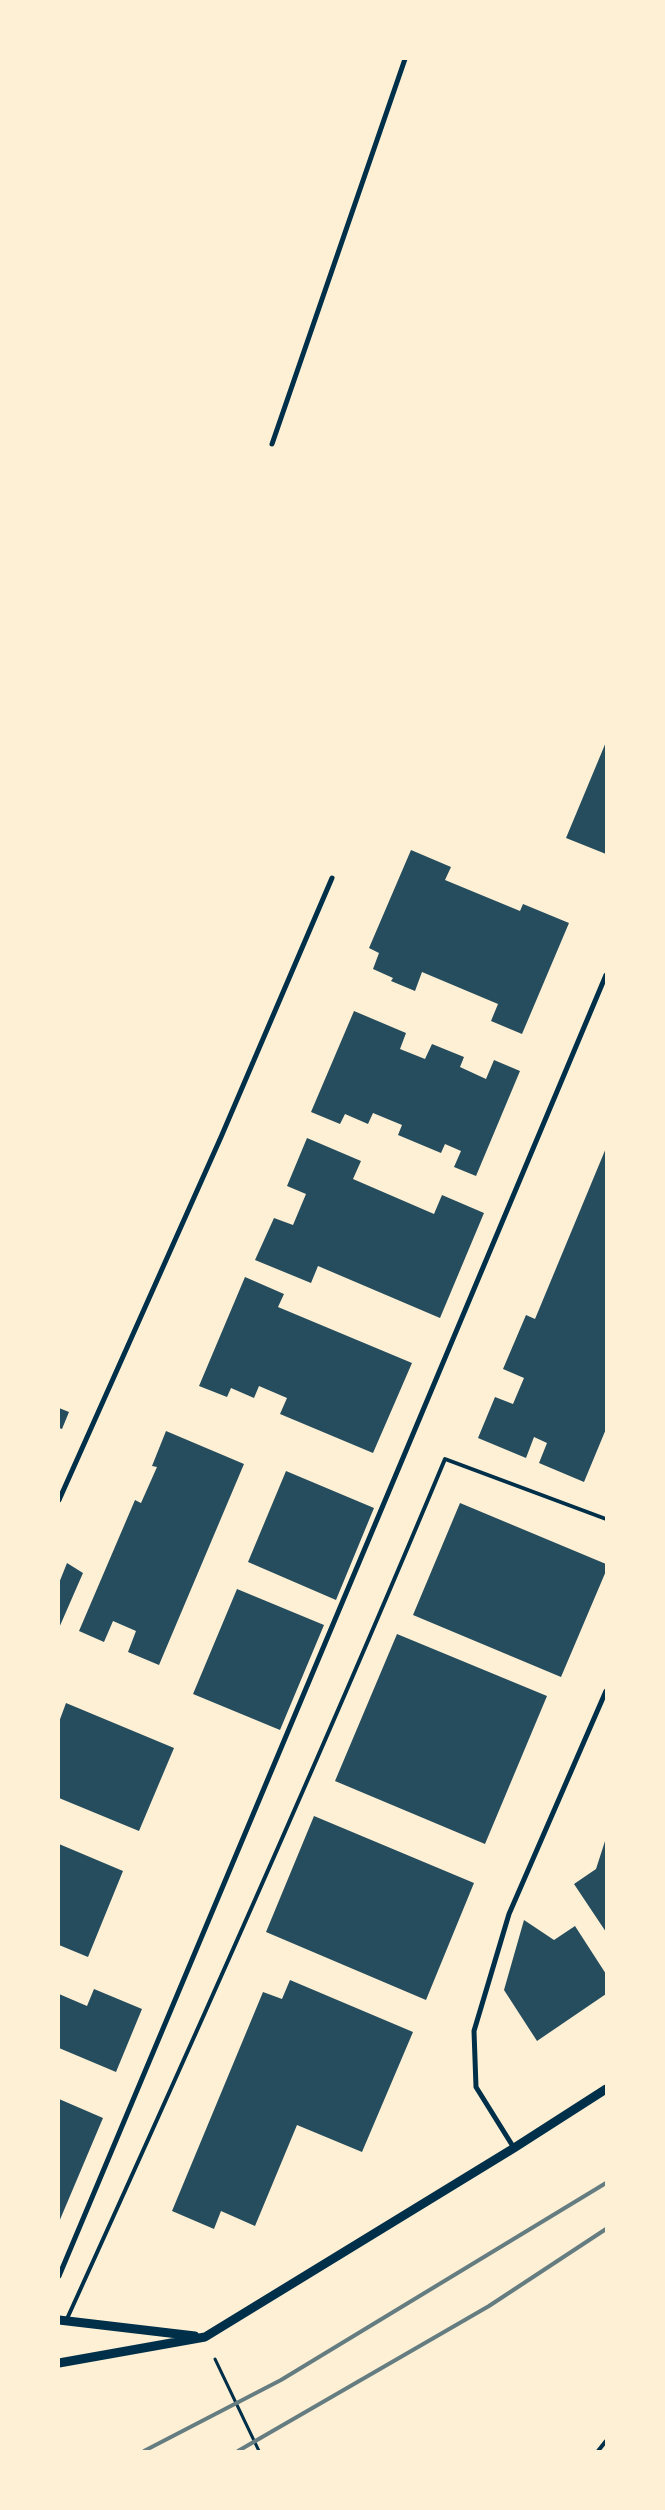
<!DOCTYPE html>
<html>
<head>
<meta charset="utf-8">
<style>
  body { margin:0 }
  #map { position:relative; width:665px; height:2510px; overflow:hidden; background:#fdf0d5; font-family:"DM Sans",sans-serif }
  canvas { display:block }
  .frame { position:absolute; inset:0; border:60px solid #fdf0d5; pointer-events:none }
</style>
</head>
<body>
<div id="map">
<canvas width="665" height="2510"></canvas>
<div class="frame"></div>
</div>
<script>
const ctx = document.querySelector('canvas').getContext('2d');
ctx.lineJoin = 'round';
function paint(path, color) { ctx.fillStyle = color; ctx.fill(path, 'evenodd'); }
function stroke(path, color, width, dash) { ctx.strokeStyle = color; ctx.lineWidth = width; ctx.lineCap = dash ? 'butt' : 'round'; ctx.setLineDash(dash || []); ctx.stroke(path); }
const building = new Path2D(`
  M606,742v112l-40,-16z
  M411,850l40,17 -6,13 75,31 3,-7 46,19 -47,111 -31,-13 7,-17 -76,-32 -7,19 -24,-10 2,-3 -20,-9 6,-16 -10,-5z
  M354,1011l52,22 -6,16 25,10 7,-15 32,13 -4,10 26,12 8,-19 26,11 -44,105 -22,-9 7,-16 -16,-7 -4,9 -43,-18 4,-10 -29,-12 -5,11 -23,-10 -5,10 -29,-12z
  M307,1138l54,23 -8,18 81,35 8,-19 42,18 -44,105 -122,-52 -7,17 -56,-23 19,-42 19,7 13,-31 -19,-8z
  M606,1148v281l-22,53 -45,-19 8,-20 -13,-6 -8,21 -48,-20 17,-41 18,7 11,-26 -21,-9 23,-54 9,4z
  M245,1277l39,17 -6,13 134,56 -39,90 -93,-39 7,-16 -28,-12 -5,12 -23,-10 -4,9 -28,-11z
  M59,1408l10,4 -7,17 -3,-1z
  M166,1431l78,33 -85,201 -31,-13 8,-21 -23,-10 -9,21 -25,-11 56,-131 6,3 16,-36 -5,-1z
  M286,1471l88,37 -38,92 -88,-38z
  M460,1503l146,61v7l-45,106 -148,-62z
  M67,1563l16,10 -24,55v-45z
  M237,1589l87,36 -44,105 -87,-36z
  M397,1634l150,62 -62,148 -150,-63z
  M66,1703l108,45 -35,83 -80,-33v-76z
  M314,1816l160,67 -48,117 -160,-68z
  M606,1838v94l-32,-48 22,-15z
  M59,1844l64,27 -35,86 -29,-12z
  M524,1920l30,20 21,-14 31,48v20l-69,47 -33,-51z
  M290,1980l123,52 -51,120 -65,-27 -42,101 -34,-15 -7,18 -42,-18 91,-219 19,7z
  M94,1989l48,20 -26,63 -57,-24v-54l28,12z
  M59,2099l44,19 -44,104z`);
const path = new Path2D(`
  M215,2359l44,92`);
const service = new Path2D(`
  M66,2321c130,-286 258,-572 379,-862l161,60
  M598,2451l8,-10`);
const minor = new Path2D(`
  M272,444l133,-385
  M59,1500l162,-363 111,-259
  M514,2148l-38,-61 -2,-56 35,-117 97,-223
  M59,2276l547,-1301`);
const tertiary = new Path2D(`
  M59,2320l136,16
  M59,2363l146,-26 309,-189 92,-59`);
const rail = new Path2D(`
  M144,2451l137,-71 325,-197
  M238,2451l251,-145 117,-77`);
paint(building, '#264d5e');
stroke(path, '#003049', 3);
stroke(service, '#003049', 4);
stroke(minor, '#003049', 5);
stroke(tertiary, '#003049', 9);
stroke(rail, '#657d81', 4);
</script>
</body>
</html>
